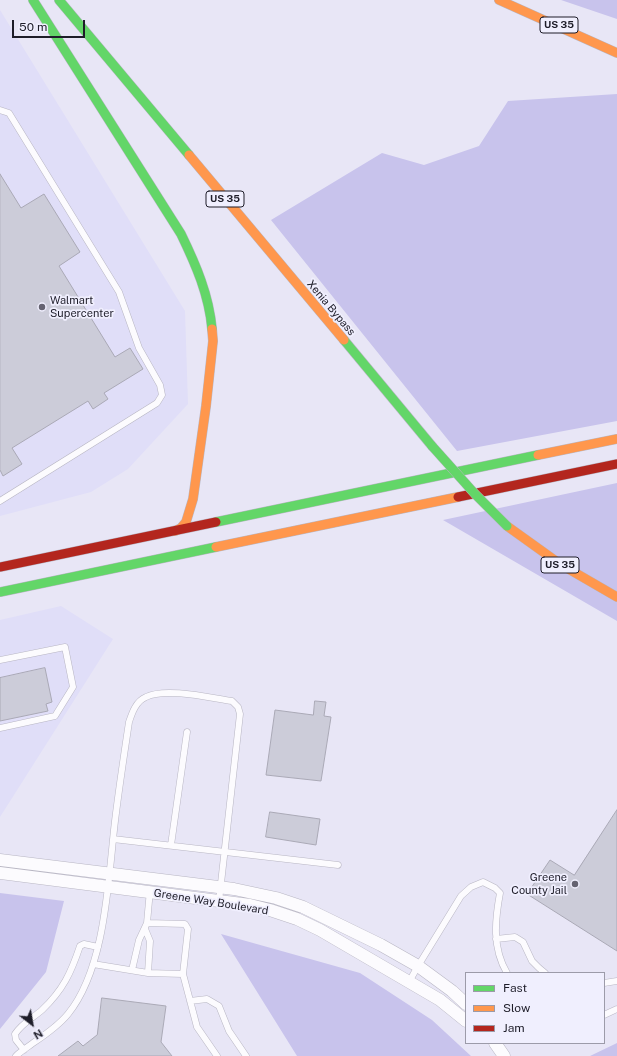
<!DOCTYPE html>
<html>
<head>
<meta charset="utf-8">
<style>
  body { margin:0 }
  #map { position:relative; width:617px; height:1056px; overflow:hidden; background:#e8e6f6; font-family:"Public Sans",sans-serif }
  canvas { display:block }
  .legend { position:absolute; left:465px; top:972px; width:140px; height:72px; box-sizing:border-box; background:#f0effe; border:1px solid #9c9ba9; margin:0; padding:5px 7px; list-style:none; font-size:12px; color:#1e1d29 }
  .legend li { display:flex; align-items:center; gap:8px; height:20px }
  .legend b { width:20px; border:1px solid #9c9ba9 }
  .north { position:absolute; left:12px; top:1004px; width:40px; height:40px; -webkit-text-stroke:3px #f0effe; paint-order:stroke; rotate:149deg; font-size:11px; font-weight:700; line-height:16px; text-align:center; color:#1e1d29 }
  .north::after { content:''; display:block; margin:auto; width:14px; height:18px; background:#1e1d29; clip-path:polygon(50% 0,100% 100%,50% 72%,0 100%) }
  .scale { position:absolute; left:12px; top:20px; width:73px; height:18px; box-sizing:border-box; border:2px solid #1e1d29; border-top:0; padding-left:5px; font-size:12px; line-height:14px; white-space:nowrap; color:#1e1d29; -webkit-text-stroke:3px #f0effe; paint-order:stroke }
</style>
</head>
<body>
<div id="map">
<canvas width="617" height="1056"></canvas>
<ul class="legend">
<li><b style="height:5px;background:#63d668"></b>Fast</li>
<li><b style="height:5px;background:#ff974d"></b>Slow</li>
<li><b style="height:5px;background:#b3261e"></b>Jam</li>
</ul>
<div class="north">N</div>
<div class="scale">50 m</div>
</div>
<script>
const ctx = document.querySelector('canvas').getContext('2d');
ctx.lineJoin = 'round';
function paint(path, color) { ctx.fillStyle = color; ctx.fill(path, 'evenodd'); }
function stroke(path, color, width, dash) { ctx.strokeStyle = color; ctx.lineWidth = width; ctx.lineCap = dash ? 'butt' : 'round'; ctx.setLineDash(dash || []); ctx.stroke(path); }
function write(font, color, halo, rows, align = 'center') {
  ctx.font = font + ' "Public Sans",sans-serif'; ctx.lineWidth = 3.5; ctx.setLineDash([]); ctx.textBaseline = 'middle'; ctx.strokeStyle = halo; ctx.fillStyle = color; for (const [text, x, y, turn = 0] of rows) {
    ctx.save(); ctx.translate(x, y); ctx.rotate((+turn || 0) * Math.PI / 180); ctx.textAlign = isNaN(turn) ? turn : align; if (halo) ctx.strokeText(text, 0, 0); ctx.fillText(text, 0, 0); ctx.restore();
  }
}
const built = new Path2D(`
  M0,10l185,301 3,93 -60,65 -37,23 -91,24z
  M61,606l52,33 -113,178v-197z`);
const forest = new Path2D(`
  M561,0h56v19z
  M617,94v327l-160,30 -186,-231 111,-67 42,12 55,-19 29,-45z
  M617,483v138l-174,-101z
  M0,893l64,8 -18,71 -46,57z
  M221,934l139,39 72,47 39,36h-174z
  M617,1043v13h-27z`);
const building = new Path2D(`
  M0,174l21,34 23,-14 36,58 -21,14 56,91 15,-9 13,21 -39,24 4,6 -15,10 -5,-8 -76,47 10,16 -19,12 -3,-6z
  M45,668l7,34 -6,2 2,7 -48,10v-43z
  M315,701l11,1 -2,14 7,1 -10,64 -55,-6 9,-65 38,5z
  M617,810v141l-90,-57 23,-34 24,15z
  M270,812l50,7 -4,26 -50,-8z
  M102,998l64,8 -5,36 11,14h-114l20,-15 5,5 14,-11z`);
const lane = new Path2D(`
  M0,110l9,3 110,179 20,56 21,37 2,10 -5,8 -157,98
  M0,660l65,-13 8,40 -18,29 -55,12
  M113,839l225,26
  M171,845l16,-113
  M147,923l38,1 3,5 -5,45 14,53 20,29
  M145,929l5,12 -2,32
  M496,939l19,-2 8,5 9,19 7,7 6,5
  M93,964l55,9 35,1
  M132,970l7,-30 8,-17 3,-33
  M409,982l9,-16 43,-70 10,-9 12,-5 12,6 5,5c-5,27 -8,55 7,80
  M604,983l13,-2
  M190,1001l17,-2 12,7 10,25 17,25
  M604,1015l13,-6
  M24,1050l-8,-10 -1,-6c7,-11 18,-16 27,-24 21,-20 29,-37 38,-64l4,-2 14,3
  M16,1056c5,-5 12,-9 17,-13 12,-8 26,-18 35,-29 38,-47 40,-134 47,-193 4,-33 9,-66 14,-99 3,-9 7,-21 17,-25 19,-10 65,1 86,4l6,6 2,7 -21,187`);
const street = new Path2D(`
  M0,860l234,29 42,9 27,9 78,38 37,21 34,25 14,13
  M0,873l250,32 20,5 27,9 23,11 120,70 26,21
  M495,1043l9,13`);
const fast = new Path2D(`
  M33,0l148,234c15,31 28,61 31,95
  M59,0l130,155
  M344,340l88,106
  M216,522l322,-67
  M0,592l216,-45`);
const slow = new Path2D(`
  M499,0l118,53
  M189,155l155,185
  M538,455l79,-16
  M507,526l53,38 57,33
  M175,531l6,-3 5,-6 7,-23 13,-93 7,-65 -1,-12
  M216,547l242,-50`);
const jam = new Path2D(`
  M458,497l159,-33
  M0,567l216,-45`);
const fastBridge = new Path2D(`
  M432,446l43,48 32,32`);
const markers = [
  [42,307,4,"#656371"],
  [575,884,4,"#656371"]
];
const shields = [
  [559,25,38],
  [225,199,38],
  [560,565,38]
];
const shieldNames = [
  ["US 35",559,25],
  ["US 35",225,199],
  ["US 35",560,565]
];
const poiNames = [
  ["Walmart",50,301],
  ["Supercenter",50,314],
  ["Greene",567,878,"right"],
  ["County Jail",567,891,"right"]
];
const streetNames = [
  ["Xenia Bypass",331,308,50],
  ["Greene Way Boulevard",211,902,9]
];
paint(built, '#e0def8');
paint(forest, '#c8c3ec');
paint(building, '#ccccd9');
stroke(building, '#aaa9b6', 1);
stroke(lane, '#b8b6c3', 7);
stroke(street, '#b8b6c3', 13);
stroke(fast, '#b8b6c3', 10);
stroke(slow, '#b8b6c3', 10);
stroke(jam, '#b8b6c3', 10);
stroke(lane, '#fcfbfe', 6);
stroke(street, '#fcfbfe', 12);
stroke(fast, '#63d668', 9);
stroke(slow, '#ff974d', 9);
stroke(jam, '#b3261e', 9);
stroke(fastBridge, '#b8b6c3', 10, []);
stroke(fastBridge, '#63d668', 9);
for (const [x, y, r, color] of markers) { const dot = new Path2D(); dot.arc(x, y, r, 0, 2 * Math.PI); ctx.fillStyle = color; ctx.fill(dot); stroke(dot, '#f0effe', 1.5); }
for (const [x, y, w] of shields) { const box = new Path2D(); box.roundRect(x - w / 2, y - 8, w, 16, 3); ctx.fillStyle = '#f0effe'; ctx.fill(box); stroke(box, '#1e1d29', 1); }
write('bold 10px', '#1e1d29', null, shieldNames);
write('11px', '#1e1d29', '#f0effe', poiNames, 'left');
write('11px', '#1e1d29', '#f0effe', streetNames);
</script>
</body>
</html>
